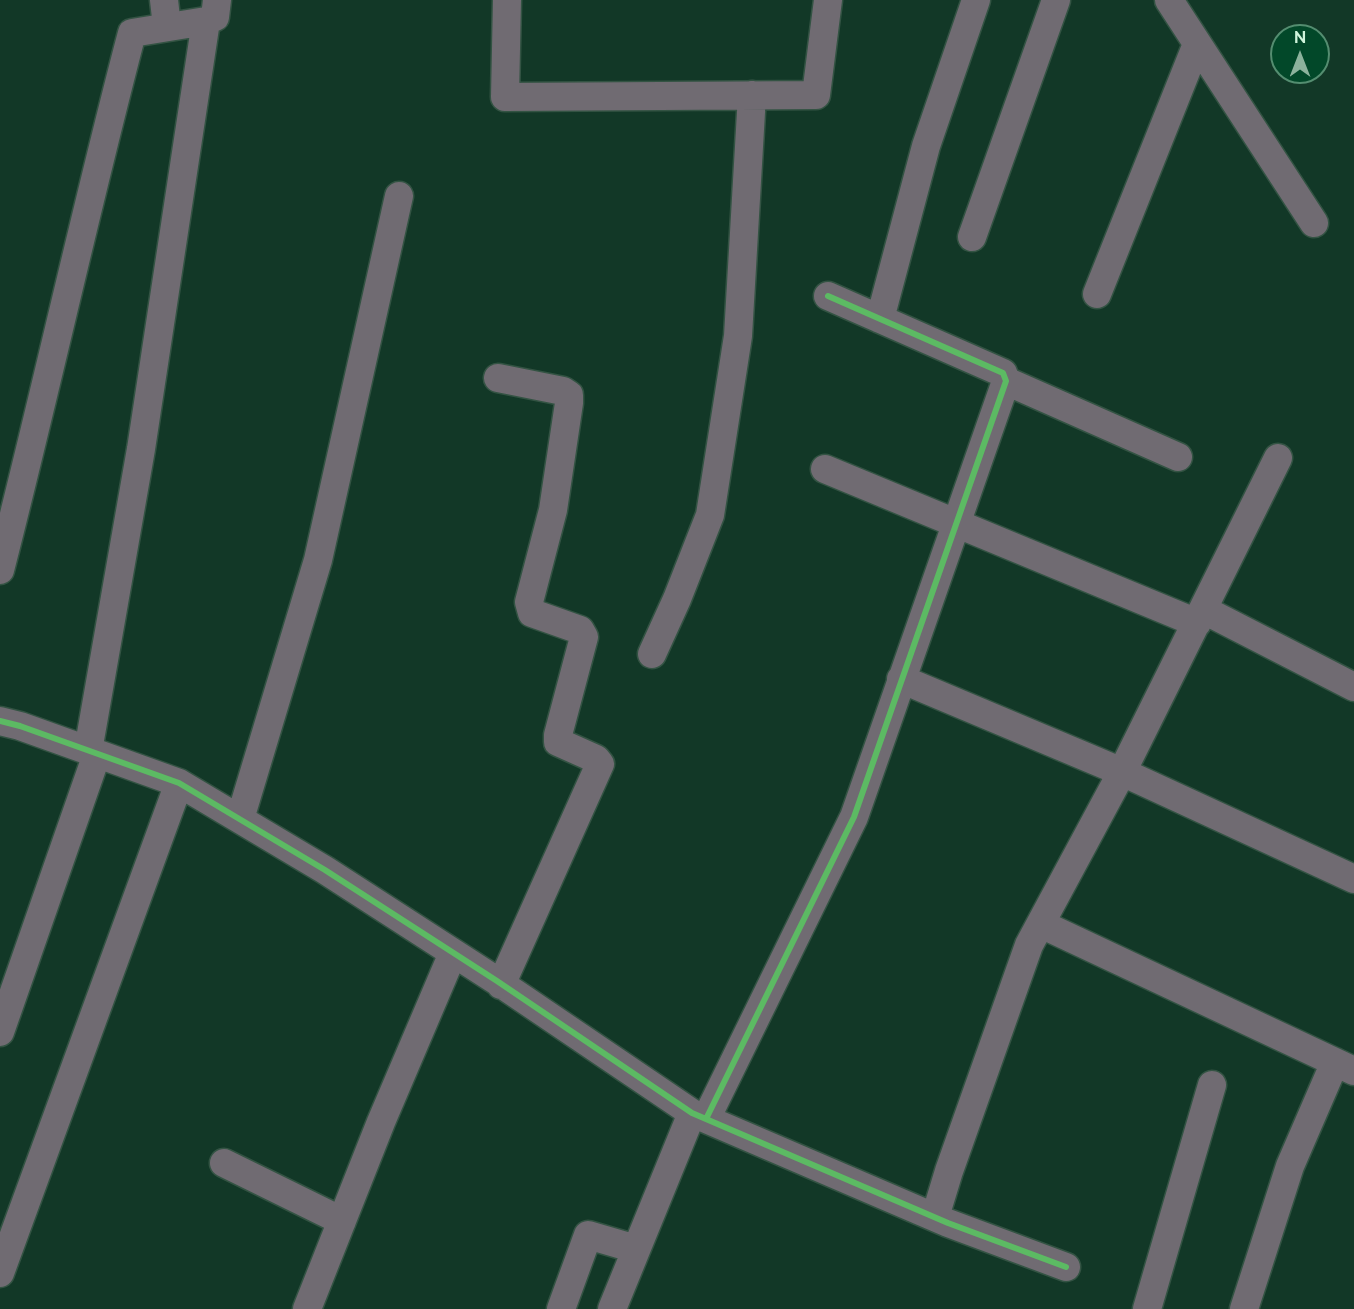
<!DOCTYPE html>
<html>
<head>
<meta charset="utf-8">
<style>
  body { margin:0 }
  #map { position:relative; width:1354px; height:1309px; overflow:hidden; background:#123827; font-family:Raleway,sans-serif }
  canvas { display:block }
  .north { position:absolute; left:1270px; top:24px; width:60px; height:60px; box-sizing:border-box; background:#024829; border:2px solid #548d70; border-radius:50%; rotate:0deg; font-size:16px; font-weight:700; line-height:24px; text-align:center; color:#cef4db }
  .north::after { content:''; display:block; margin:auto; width:21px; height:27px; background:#8cb29c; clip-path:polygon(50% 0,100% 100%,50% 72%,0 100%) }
</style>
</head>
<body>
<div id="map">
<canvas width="1354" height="1309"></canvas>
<div class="north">N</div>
</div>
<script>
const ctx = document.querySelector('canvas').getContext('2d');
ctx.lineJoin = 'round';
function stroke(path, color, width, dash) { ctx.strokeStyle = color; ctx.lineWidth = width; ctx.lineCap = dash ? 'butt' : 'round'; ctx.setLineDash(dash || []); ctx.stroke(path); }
const minor = new Path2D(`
  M164,0l3,27
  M507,0l-2,97 311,-2 12,-95
  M1169,0l145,223
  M972,237l84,-237
  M1097,294l100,-250
  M880,319l46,-173 50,-146
  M498,378l65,13 6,4v8l-16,107 -24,92 3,11 48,17 4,7 -26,98v7l38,17 4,5 -99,221
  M1006,381l172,76
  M825,469l372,154
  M0,570c46,-179 85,-359 132,-537l74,-12 9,-4 2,-17
  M1204,610l150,77
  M652,654l25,-55 33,-84 28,-179 14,-241
  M901,679l221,93 232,107
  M0,721l20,5 159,57 146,87 172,111 195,132 256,110 118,44
  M88,751l53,-302 65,-428
  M240,819l78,-259 81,-364
  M1041,924l313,147
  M0,1032l97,-278
  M706,1119l148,-302 152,-436 -3,-8 -175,-77
  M224,1163l118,58
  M935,1217l14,-46 80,-226 93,-173 156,-314
  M0,1273l179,-490
  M307,1309l74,-187 72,-169
  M561,1309l27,-74 48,14
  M612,1309l80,-196
  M1147,1309l65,-224
  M1244,1309l46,-143 45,-104`);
const cycleway = new Path2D(`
  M0,721l20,5 159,57 146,87 172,111 195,132 256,110 118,44
  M706,1119l148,-302 152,-436 -3,-8 -175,-77`);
stroke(minor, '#335343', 31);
stroke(minor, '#706b72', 28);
stroke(cycleway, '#5cba63', 6);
</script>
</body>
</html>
